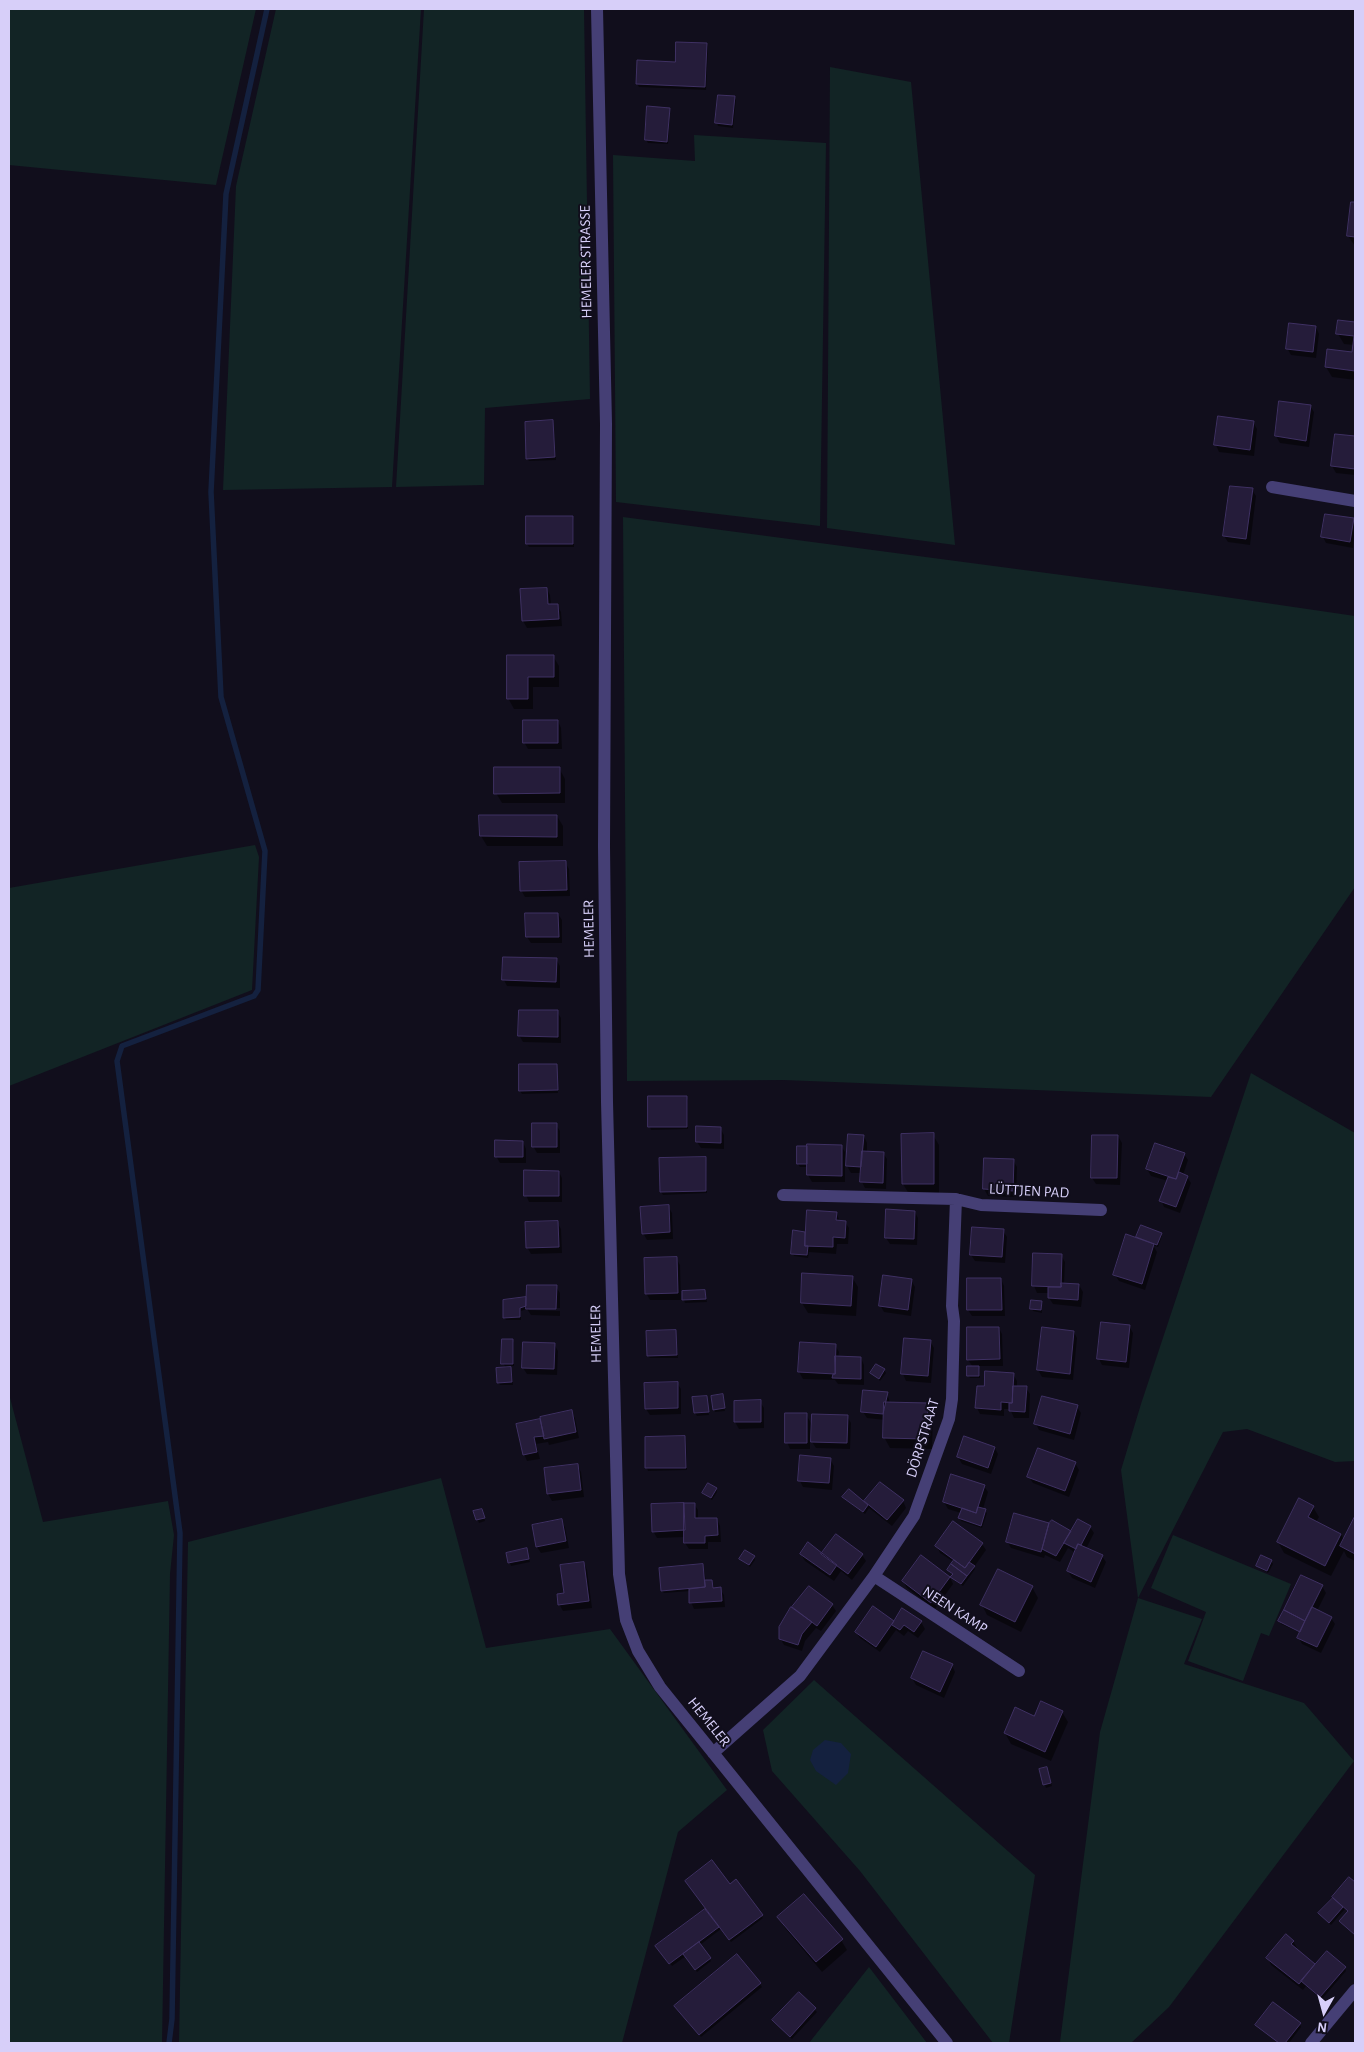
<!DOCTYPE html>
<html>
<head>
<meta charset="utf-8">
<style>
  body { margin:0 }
  #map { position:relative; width:1364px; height:2052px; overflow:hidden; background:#110e1c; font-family:"Alegreya Sans",sans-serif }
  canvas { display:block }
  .frame { position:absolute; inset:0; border:10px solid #d7cff9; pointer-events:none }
  .north { position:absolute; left:1299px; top:1987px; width:50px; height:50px; -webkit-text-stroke:4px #110e1c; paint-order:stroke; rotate:187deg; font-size:14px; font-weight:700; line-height:20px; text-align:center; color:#d7cff9 }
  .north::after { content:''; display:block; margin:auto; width:18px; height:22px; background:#d7cff9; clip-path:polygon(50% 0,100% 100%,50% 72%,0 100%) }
</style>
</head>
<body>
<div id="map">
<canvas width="1364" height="2052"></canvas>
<div class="frame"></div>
<div class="north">N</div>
</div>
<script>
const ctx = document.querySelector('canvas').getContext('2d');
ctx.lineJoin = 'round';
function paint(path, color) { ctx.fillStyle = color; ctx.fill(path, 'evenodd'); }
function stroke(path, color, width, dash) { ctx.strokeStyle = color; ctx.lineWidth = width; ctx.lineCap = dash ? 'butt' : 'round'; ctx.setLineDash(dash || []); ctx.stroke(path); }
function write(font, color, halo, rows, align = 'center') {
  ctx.font = font + ' "Alegreya Sans",sans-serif'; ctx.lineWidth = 4; ctx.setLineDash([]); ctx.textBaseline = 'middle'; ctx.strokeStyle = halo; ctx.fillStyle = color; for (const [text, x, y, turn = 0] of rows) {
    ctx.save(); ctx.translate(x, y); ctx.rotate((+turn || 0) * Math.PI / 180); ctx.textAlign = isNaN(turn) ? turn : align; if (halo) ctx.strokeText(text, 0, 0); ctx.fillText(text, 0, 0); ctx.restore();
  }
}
const green = new Path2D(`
  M9,9h247l-40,176 -207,-20z
  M276,9h145l-29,478 -169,3 13,-304z
  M424,9h160l6,390 -105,9 -1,77 -88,2z
  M830,67l81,15 44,463 -128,-17z
  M694,135l132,8 -6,383 -204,-24 -3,-347 82,6z
  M623,517l575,76 157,23v271l-144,210 -427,-17 -157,1z
  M255,845l4,12 -7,133 -243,96v-198z
  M1251,1073l104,60v328l-20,1 -88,-33 -24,3 -85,166 64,21 -18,45 120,39 50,58 -185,246 -38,36h-69l-2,-1 40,-310 38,-134 -17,-128 20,-66z
  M9,1394l34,128 125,-21 6,34 -4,39 -8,469h-153z
  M441,1478l45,170 124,-19 117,161 -49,42 -56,211h-443l9,-501z
  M1173,1535l118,49 -22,52 -8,-3 -18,48 -55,-20 18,-49 -55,-24z
  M814,1680l221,195 -26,168h-16l-133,-172 -88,-100 -9,-41z
  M869,1967l58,76h-118z`);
const water = new Path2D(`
  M825,1740l16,3 10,11 -3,19 -12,12 -20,-14 -6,-11 3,-10z`);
const shadow = new Path2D(`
  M707,44l1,3 -2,43 -67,-3 -2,-3 39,-20z
  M734,97l2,3 -3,28 -15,-2 -1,-3z
  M669,109l1,3 -2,32 -20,-1 -2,-3z
  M1352,203l3,1v42l-7,-10z
  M1339,321l16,2v57l-23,-3 -6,-10 27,-14 1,-8 -10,-1 -6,-10z
  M1316,327l3,7 -3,24 -25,-3 -4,-7z
  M1280,402l30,4 4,6 -5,35 -29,-4 -4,-7z
  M553,422l3,38 -27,1 -2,-3z
  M1253,422l4,7 -3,27 -35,-4 -3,-7z
  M1336,435l19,2v38l-19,-2 -4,-7z
  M1252,490l4,6 -6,49 -22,-3 -4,-6z
  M573,517l1,3v27h-45l-2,-3z
  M1353,520l2,4 -2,24 -27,-5 -3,-6z
  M547,589l3,6 1,10h6l4,7 1,14 -35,2 -4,-7 -2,-31z
  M508,656h45l6,10v21h-26v22h-19l-6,-11z
  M558,721l3,7 1,21h-34l-4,-7z
  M559,768l6,11v24h-63l-6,-10z
  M481,816h76l6,10v20h-76l-6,-10z
  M565,862l4,7 1,27 -45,1 -4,-7z
  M558,914l4,6v23h-31l-4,-6z
  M556,959l4,7v22l-53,-2 -3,-6z
  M557,1012l4,6v25l-38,-1 -4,-7z
  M556,1065l2,28 -36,1 -2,-3z
  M686,1097l2,3v29l-37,1 -1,-3z
  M556,1125l4,6v22h-23l-4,-7z
  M720,1128l4,7v14l-23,-1 -4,-6z
  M849,1135l15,1 3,7v9l16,1 4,6 -1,30 -21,-1 -3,-6v-9h-11l-4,-7z
  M933,1135l6,10v49h-30l-6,-10z
  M1118,1136l4,7 -2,42 -24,-1 -4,-6z
  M523,1142l3,7v14h-26l-4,-7z
  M841,1146l4,6v30h-33l-4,-7v-8h-8l-2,-3z
  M1184,1154l4,6 -5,15 4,2 4,6 -11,30 -16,-6 -3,-7 7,-19 -17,-5 -4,-7z
  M705,1158l1,3 1,32 -44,2 -2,-3z
  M1013,1160l4,7 -1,30 -28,-1 -4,-7z
  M559,1172l3,6v24h-33l-3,-7z
  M668,1206l4,7 1,26 -26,1 -4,-7z
  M915,1212l3,6 -1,27 -27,-1 -4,-6z
  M836,1213l4,8 5,1 4,6 -1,16h-11l-1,10 -27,-2 -1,6 -14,-2 -1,-2 12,-21 1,3z
  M557,1222l4,7 1,24 -31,1 -4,-7z
  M1003,1231l4,6 -2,26 -30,-2 -4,-6z
  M1161,1234l1,2 -4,11 -5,-2 4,7 -12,38 -26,-9 -4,-6 24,-35 -2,-3z
  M1034,1255h27l4,7 -1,22 15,1 4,7 -2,15 -28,-3 -4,-6v-5h-12l-3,-7z
  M676,1258l4,7 1,35h-31l-4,-7z
  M852,1277l6,10 -2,29 -48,-3 -6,-10z
  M1001,1279l3,7 1,30h-33l-4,-6z
  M911,1280l4,7 -4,29 -27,-4 -4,-7z
  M556,1287l4,6v15h-31v2l31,1v5l-29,-1 -4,-6 -6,2v9h-15l-2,-3 21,-18 2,3z
  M705,1292l2,10 -22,1 -1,-3z
  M1041,1302l1,11 -9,-2 -1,-2z
  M1129,1326l4,7 -4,35 -27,-3 -3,-6z
  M999,1328l3,6 1,32h-25l2,4v8h-10l-2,-3 5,-8 -5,-7z
  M675,1331l3,27h-28l-2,-2z
  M1074,1332l3,6 -4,42 -31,-3 -4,-7z
  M512,1340l2,3v23h-5l3,5 1,14h-13l-2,-3 8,-14 -3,-5z
  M930,1341l4,7 -3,35 -25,-2 -3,-7z
  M554,1344l4,7 -1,24 -30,-1 -4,-6z
  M835,1345l4,7 -1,6h23l3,7v20l-26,-1 -3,-4 -32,-1 -4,-7z
  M884,1370l2,3 -6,8 -8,-8z
  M1013,1374l4,7v6l9,1 4,6 -1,24h-15l-4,-9h-6v7l-24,-2 -3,-6 8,-21z
  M677,1383l4,6v25l-31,1 -4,-6z
  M887,1393l3,10 37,1 6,10 -1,35 -42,-1 -6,-11 1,-17 -18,-2 -4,-6z
  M722,1396l3,15 -10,1 -1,-3z
  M706,1397l3,18 -12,1 -2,-3z
  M760,1402l4,6v20l-25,1 -4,-7z
  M1077,1407l4,6 -7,27 -35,-10 -3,-6z
  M571,1412l4,6 4,20 -30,7 -1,-3 -12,2 4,15 -13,2 -3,-7 -6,-29z
  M806,1414l6,11 35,-9 4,7 -1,26 -34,-1 -6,-9v10h-20l-3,-7z
  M685,1437l1,3 1,30 -39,1 -1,-3z
  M995,1448l3,6 -7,20 -29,-10 -4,-7z
  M830,1459l4,7 -2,24 -29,-3 -3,-6z
  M1075,1463l4,7 -10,27 -36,-14 -4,-6z
  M577,1465l4,7 3,25 -32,4 -4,-7 -3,-25z
  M881,1484l22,17 3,7 -14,18 -23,-18 -4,6 -21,-17 20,6z
  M984,1486l4,6 -5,17 4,4 -5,15 -21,-7 -1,-3 1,-5 -13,-4 -4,-7z
  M716,1489l1,3 -5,8 -9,-7z
  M694,1504l4,6v9h19l3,7 1,16h-13v7h-19l-4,-6v-6l-28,1 -4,-7z
  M1313,1507l6,10 -3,5 25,12 3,6 11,-21v42l-8,-4 -3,-6 -13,25 -47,-23 -6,-11z
  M475,1512l8,1 2,8 -6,2z
  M1015,1514l35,10 2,-2 19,11 19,-6 4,6 -8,16 16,7 4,6 -11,26 -23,-10 -4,-7 8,-18 -8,-5 -8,14 -15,-7 -1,3 -33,-10 -4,-7z
  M561,1520l4,7 4,21 -28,5 -4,-6z
  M982,1544l4,6 -12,17 1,2 -12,17 -12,-8 2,-3 -5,-5 6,-8 -14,-9 -3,-7z
  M526,1549l4,13 -19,4 -4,-12z
  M801,1554l61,1 4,6 -14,19 -11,-9 -7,10 -29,-20z
  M754,1557l1,3 -5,7 -10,-8z
  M1271,1561l2,3 -5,9 -9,-5 -2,-2z
  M584,1563l3,7 5,38 -29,3 -4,-7z
  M703,1565l3,16h6l3,8h5l4,6 1,12 -31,2 -3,-7 -1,-11 -26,2 -2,-2z
  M999,1570l33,17 6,11 -17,34 -34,-17 -5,-10z
  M950,1577l3,7 -18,25 -28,-21 -4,-7z
  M1322,1586l4,7 -9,18 14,7 4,6 -14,29 -19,-9 -3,-6 2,-5 -20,-9 -1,-3z
  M809,1587l23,18 4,6 -15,20 -5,-3 -11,13 -3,10 -18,-6 -4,-7v-10l12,-20z
  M873,1608l21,14 8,-13 19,13 4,7 -7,9 -10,-7 -4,5 -8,-6 -16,22 -20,-14 -4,-6z
  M952,1665l3,7 -11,26 -28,-13 -4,-7z
  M1062,1712l6,10 -17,39 -40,-17 -6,-11 30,-16z
  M1040,1770l8,1 4,15 -6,2z
  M1349,1878l6,5v52l-14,-13 8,-10 -4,-3 -14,16 -11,-11z
  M729,1886l34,32 -32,24 -10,-13 -21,16 11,16 -14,11 -11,-16 -14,10 -15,-20 50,-37z
  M779,1917l62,23 6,10 -25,22 -37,-44z
  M1293,1941l4,7 -2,1 20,17 30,2 1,3 -24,28 -16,-13 -3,4 -32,-25 -3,-7z
  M737,1956l25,31 -61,50 -24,-28z
  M799,1994l18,18 -25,27 -19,-19z
  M1300,2024l1,3 -12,16h-10l-21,-16z`);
const stream = new Path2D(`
  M169,2043l3,-24 8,-486 -63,-472 5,-15 132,-50 4,-6 7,-139 -44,-154 -10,-205 15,-298 41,-185`);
const building = new Path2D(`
  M676,42l31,1 -2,44 -69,-3 1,-24 38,2z
  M718,95l17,1 -3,29 -17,-2z
  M647,106l23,2 -3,34 -22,-2z
  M1351,202h4v35l-8,-1z
  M1338,320l17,2v49l-30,-4 2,-18 25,3 2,-16 -18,-2z
  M1289,323l27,3 -3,26 -27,-3z
  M1279,401l32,4 -5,36 -31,-5z
  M1218,416l36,5 -4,29 -36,-5z
  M553,420l2,37 -29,2 -1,-37z
  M1335,434l20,2v33l-24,-3z
  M1230,486l23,2 -7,51 -23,-3z
  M1325,514l29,4 -4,24 -29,-5z
  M526,516h47v28h-47z
  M547,588l1,16h10l1,15 -37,2 -2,-32z
  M507,655h47v22h-26v22h-21z
  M523,720h35v23h-35z
  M494,767h66v26l-66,1z
  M479,815h78v22l-77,-1z
  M566,861l1,29 -47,1 -1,-29z
  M525,913h33l1,24h-33z
  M503,957l54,1 -1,24 -54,-2z
  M519,1010h39v27l-40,-1z
  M519,1064h38l1,26 -39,1z
  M648,1096h39v31h-39z
  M532,1123h25v24h-25z
  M696,1126l25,1v16l-25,-1z
  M934,1133v51h-32l-1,-50z
  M848,1134l16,1 -3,32 -15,-1z
  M1092,1135h26l-1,43h-26z
  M495,1140l28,1v16h-28z
  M1155,1143l30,10 -9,26 -30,-10z
  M807,1144l35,1v31l-35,-1z
  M797,1146h10v18h-10z
  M862,1151l22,1 -1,31 -23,-1z
  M706,1157v34l-46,1 -1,-34z
  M984,1158l30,1 -1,32 -30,-2z
  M524,1170l35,1v25h-35z
  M1179,1172l9,4 -12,31 -17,-6 9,-24 8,2z
  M669,1205l1,27 -28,2 -2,-27z
  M886,1209l29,2 -1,28 -29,-1z
  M807,1210l30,2 -1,8 10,1 -1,17 -12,-1v10l-28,-1z
  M558,1221l1,26 -33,1 -1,-26z
  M1141,1225l21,8 -5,12 -21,-8z
  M972,1227l32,2 -2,28 -32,-2z
  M793,1230l12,2v14h3l-1,9 -16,-1z
  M1126,1234l28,10 -12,40 -29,-9z
  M1033,1253l29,1 -1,33 -29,-1z
  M677,1257l1,36 -33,1 -1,-36z
  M802,1273l51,3 -2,30 -50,-3z
  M883,1275l29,4 -4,31 -29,-4z
  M967,1278h34l1,32h-35z
  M1061,1283l18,1 -1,16 -30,-2v-11h13z
  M527,1285h30l-1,24h-30z
  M705,1290l1,9 -24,1v-9z
  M526,1297v9l-6,2v9l-17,1v-18z
  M1031,1300l11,1 -1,9 -11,-1z
  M1101,1322l29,3 -4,37 -29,-3z
  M967,1327h32l1,32 -33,1z
  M1042,1327l32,4 -4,43 -33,-4z
  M676,1330l1,25 -30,1 -1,-25z
  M904,1338l27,2 -3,36 -27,-2z
  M502,1339h11v25h-12z
  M523,1342l32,1 -1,26 -32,-1z
  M800,1342l36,2 -1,30 -37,-2z
  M835,1356l26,1v22l-29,-1 1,-4h2z
  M876,1364l9,5 -6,10 -9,-6z
  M967,1366h12v10h-12z
  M511,1367l1,15 -15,1 -1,-15z
  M985,1371l29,2 -2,30 -11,-1v8l-26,-2 2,-22h7z
  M678,1382v26l-33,1 -1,-26z
  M1013,1386h14l-2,26 -16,-1v-8h3z
  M863,1390l25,2 -5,22 -22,-2z
  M723,1394l2,14 -12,2 -2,-14z
  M707,1396l2,16 -15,1 -2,-16z
  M1042,1396l36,9 -8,29 -36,-10z
  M761,1400v22h-27v-21z
  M884,1402l44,1 -1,36 -44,-1z
  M572,1410l4,22 -32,7 -4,-22z
  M785,1413h22v30h-22z
  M812,1414l36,1 -1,28 -36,-1z
  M540,1419l4,17 -10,1 3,15 -14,3 -7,-31z
  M685,1436l1,32h-41v-31z
  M964,1436l31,11 -7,21 -31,-11z
  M1038,1448l38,14 -11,29 -38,-14z
  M800,1455l31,3 -2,25 -31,-2z
  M578,1464l3,26 -34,4 -3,-26z
  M951,1474l34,11 -9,28 -33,-11z
  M880,1482l24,18 -17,20 -23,-19z
  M708,1483l9,5 -6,10 -9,-5z
  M849,1489l19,16 -5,7 -21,-15z
  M1299,1498l15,8 -6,11 33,17 -16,32 -48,-24z
  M684,1503l1,27 -33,2 -1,-28z
  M684,1503h11v15h22l1,17 -13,1v7h-21z
  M978,1507l8,2 -5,17 -23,-8 4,-10 14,5z
  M482,1509l3,9 -9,2 -3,-9z
  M1014,1513l35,10 -8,29 -35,-10z
  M1355,1516v38l-15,-8z
  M562,1519l4,22 -30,6 -4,-22z
  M1078,1519l13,7 -10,19 -3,-1 -2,5 -12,-6z
  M1052,1520l19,11 -15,25 -14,-7 7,-26z
  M953,1521l30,22 -18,25 -30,-22z
  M836,1534l27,20 -15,20 -27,-20z
  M808,1542l29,23 -7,10 -30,-21z
  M1078,1544l25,11 -12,27 -24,-11z
  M527,1548l2,11 -21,4 -2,-10z
  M745,1550l10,6 -6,9 -10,-6z
  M921,1555l29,22 -19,26 -29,-22z
  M1261,1555l11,5 -5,11 -11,-5z
  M954,1560l11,8 4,-6 6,4 -8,10 -16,-12z
  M584,1562l5,39 -31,4 -1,-11 7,-1 -4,-28z
  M703,1564l2,23 -44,4 -2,-23z
  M951,1564l16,12 -6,8 -11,-7 3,-3 -6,-4z
  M998,1569l35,17 -18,36 -35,-17z
  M1301,1575l22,10 -18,36 -21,-11z
  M705,1580h7l1,8 8,-1 1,14 -33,2v-14l16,-2z
  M809,1586l24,18 -16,22 -25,-19z
  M873,1606l21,15 -18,26 -21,-15z
  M791,1607l21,15 -10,12 -4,11 -19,-6v-12z
  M1312,1607l20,10 -15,30 -20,-9z
  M902,1608l20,13 -8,11 -10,-7 -4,5 -8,-5z
  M1284,1610l21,11 -5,11 -22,-11z
  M923,1651l30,13 -13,28 -29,-14z
  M1041,1701l22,10 -18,41 -41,-19 11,-26 19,9z
  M1047,1767l4,16 -8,2 -4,-16z
  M712,1860l18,24 6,-5 27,36 -34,25 -44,-59z
  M1349,1877l6,5v53l-16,-14 9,-10 -16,-14z
  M804,1894l39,45 -27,23 -39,-45z
  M1333,1898l10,9 -14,16 -11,-10z
  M705,1909l14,18 -50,37 -14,-18z
  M1286,1934l8,7 -3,3 24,20 -16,20 -33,-26z
  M699,1942l12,16 -16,12 -12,-16z
  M1327,1951l19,16 -26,30 -19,-16z
  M737,1954l24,29 -62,52 -25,-29z
  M799,1992l17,16 -26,29 -18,-17z
  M1273,2002l28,21 -16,20h-6l-24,-18z`);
const minor = new Path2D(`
  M597,9l9,415 -2,422 3,256 12,472 7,46 12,31 22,36 287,356
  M1272,487l83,14
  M783,1195l173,4 25,6 120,5
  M874,1576l145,95
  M713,1753l87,-77 74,-100 40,-60 35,-97 3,-20 2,-78 -2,-15 4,-107
  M1311,2043l44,-53`);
const streetNames = [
  ["HEMELER STRASSE",586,262,-91],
  ["HEMELER",589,929,-91],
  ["LÜTTJEN PAD",1029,1191,3],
  ["HEMELER",596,1334,-91],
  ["DÖRPSTRAAT",923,1438,-73],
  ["NEEN KAMP",955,1610,33],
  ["HEMELER",709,1722,51]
];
paint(green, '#122425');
paint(water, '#14213f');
paint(shadow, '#0007');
stroke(stream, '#14213f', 5.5);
paint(building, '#251c3a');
stroke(building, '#3f3163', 1);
stroke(minor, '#453f75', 12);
write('15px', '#d7cff9', '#110e1c', streetNames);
</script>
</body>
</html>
